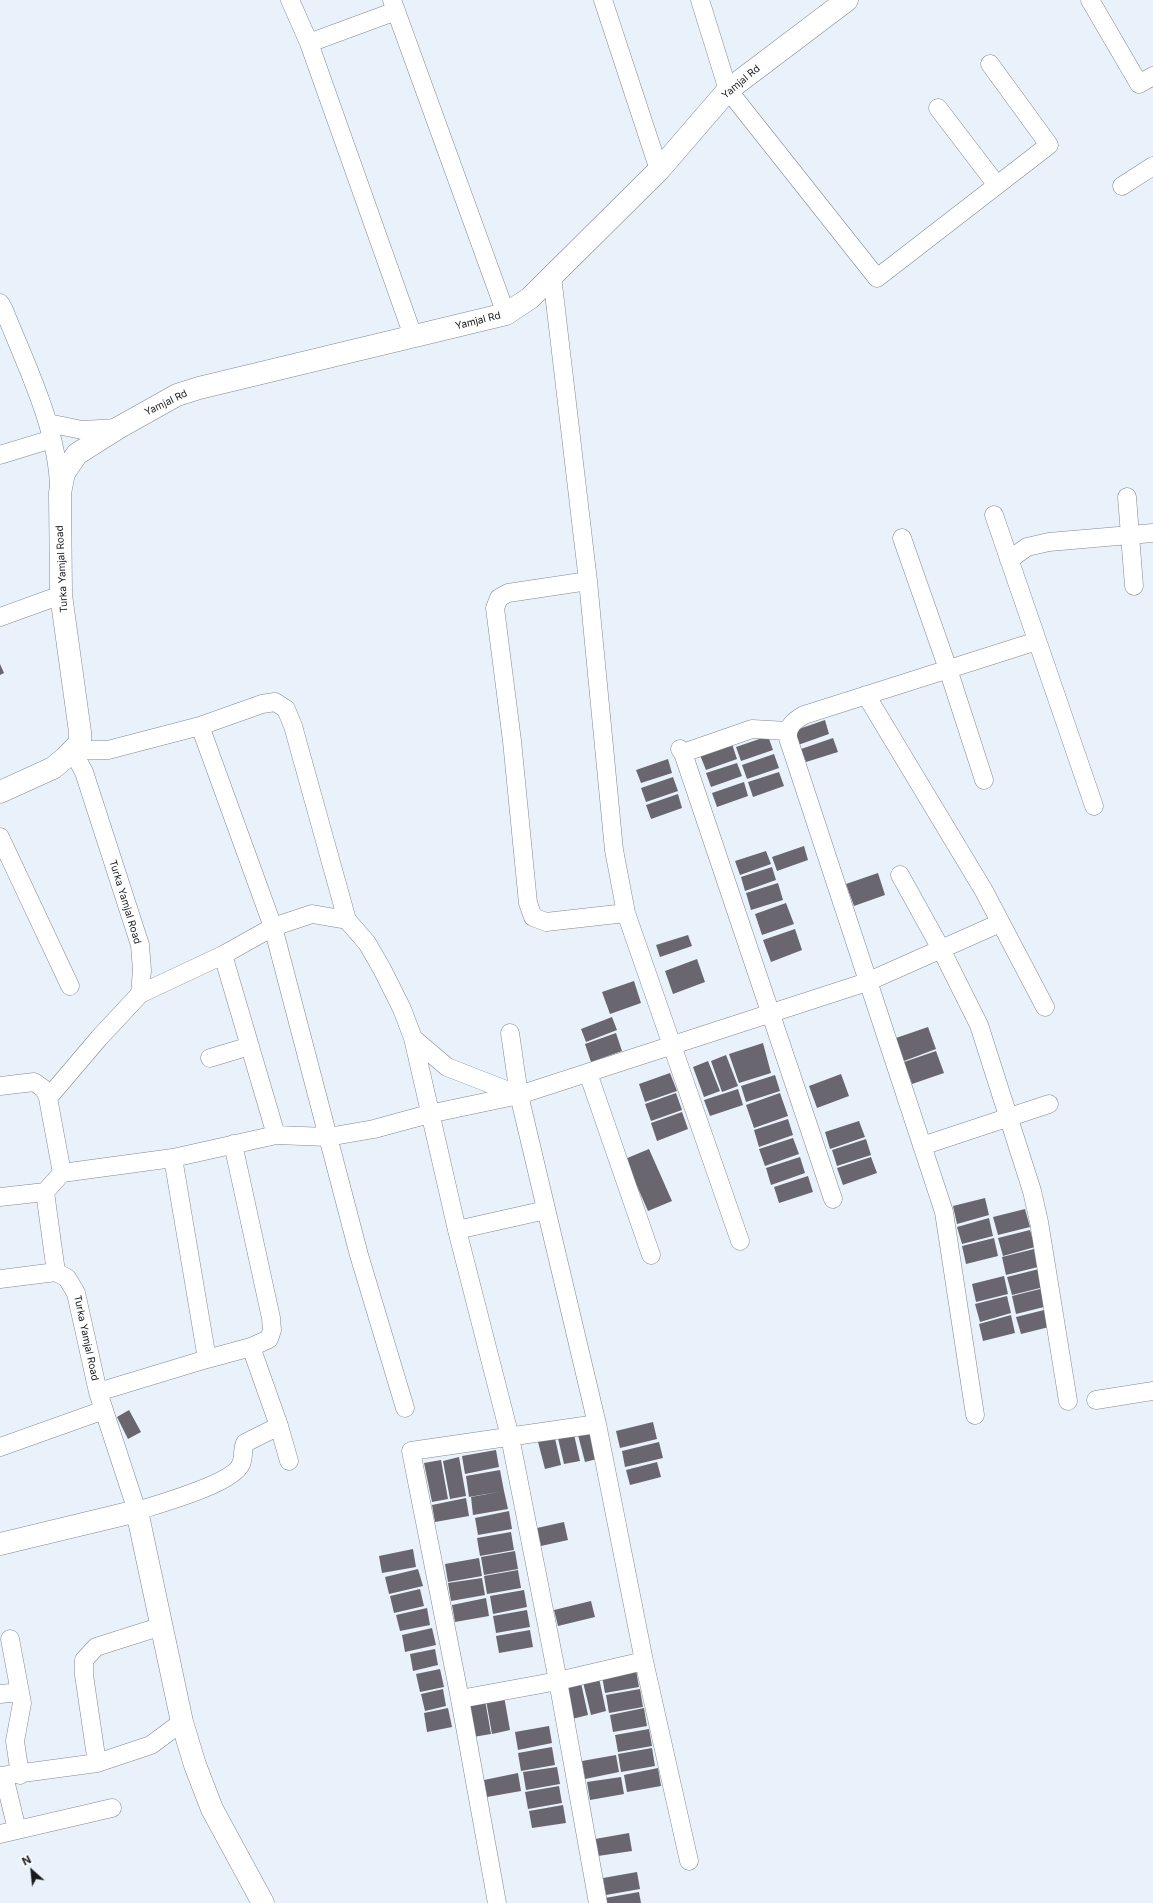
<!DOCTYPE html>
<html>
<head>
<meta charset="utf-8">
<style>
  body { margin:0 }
  #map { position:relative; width:1153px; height:1903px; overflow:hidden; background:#e9f2fb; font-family:Inter,sans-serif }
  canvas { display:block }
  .north { position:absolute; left:12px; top:1851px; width:40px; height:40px; -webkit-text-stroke:3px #fff; paint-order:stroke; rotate:333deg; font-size:11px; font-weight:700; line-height:16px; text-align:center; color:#171a1d }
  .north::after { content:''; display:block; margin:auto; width:14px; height:18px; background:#171a1d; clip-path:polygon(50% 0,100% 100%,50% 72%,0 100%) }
</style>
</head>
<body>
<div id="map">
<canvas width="1153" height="1903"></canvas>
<div class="north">N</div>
</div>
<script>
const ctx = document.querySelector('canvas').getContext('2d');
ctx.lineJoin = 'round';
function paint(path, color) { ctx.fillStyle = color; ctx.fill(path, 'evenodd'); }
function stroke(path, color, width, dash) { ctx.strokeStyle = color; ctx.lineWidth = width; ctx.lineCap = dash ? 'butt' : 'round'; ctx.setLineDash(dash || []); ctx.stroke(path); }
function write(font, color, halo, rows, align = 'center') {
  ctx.font = font + ' Inter,sans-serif'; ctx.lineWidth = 4; ctx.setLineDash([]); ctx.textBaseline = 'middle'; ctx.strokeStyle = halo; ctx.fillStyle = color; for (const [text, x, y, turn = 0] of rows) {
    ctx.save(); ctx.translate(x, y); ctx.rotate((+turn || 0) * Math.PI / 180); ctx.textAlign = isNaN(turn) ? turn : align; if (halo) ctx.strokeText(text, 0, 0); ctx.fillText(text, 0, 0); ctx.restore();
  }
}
const building = new Path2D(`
  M0,664l4,9 -4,2z
  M825,720l4,14 -31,11 -5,-14z
  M768,736l5,14 -32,11 -5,-14z
  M833,738l5,14 -32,10 -5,-13z
  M732,744l5,15 -31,11 -6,-15z
  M774,754l5,14 -32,11 -5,-14z
  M668,759l4,14 -31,10 -5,-13z
  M737,763l5,13 -31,11 -5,-14z
  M779,772l5,14 -31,11 -5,-15z
  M673,777l5,14 -32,11 -5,-14z
  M744,782l4,14 -31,11 -5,-14z
  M678,794l4,14 -31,11 -5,-14z
  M804,846l4,14 -31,11 -5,-14z
  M766,851l5,13 -31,11 -5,-14z
  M772,867l4,13 -31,11 -4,-14z
  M878,873l7,22 -31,11 -8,-22z
  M778,883l5,17 -32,10 -5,-17z
  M786,903l8,21 -32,11 -7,-21z
  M795,929l7,21 -31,12 -8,-22z
  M688,935l4,11 -32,11 -4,-12z
  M697,959l8,23 -32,12 -8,-23z
  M634,981l7,22 -31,11 -8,-22z
  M612,1017l5,13 -31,12 -5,-13z
  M928,1027l8,22 -32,12 -8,-23z
  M616,1033l6,18 -31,11 -6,-18z
  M763,1043l8,30 -32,10 -10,-29z
  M936,1051l8,22 -32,11 -8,-22z
  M726,1055l12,31 -16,6 -11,-31z
  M708,1061l12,30 -16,6 -11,-30z
  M670,1073l7,18 -32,11 -6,-18z
  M841,1074l8,22 -32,12 -8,-22z
  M775,1075l5,16 -34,11 -5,-16z
  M738,1089l5,16 -33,11 -6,-16z
  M676,1093l6,17 -31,11 -6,-17z
  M780,1093l8,23 -34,12 -8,-23z
  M682,1112l6,17 -31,12 -6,-18z
  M788,1119l5,16 -34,12 -5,-17z
  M859,1121l6,16 -35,12 -5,-17z
  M793,1138l6,16 -34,12 -6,-17z
  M866,1139l5,16 -34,11 -5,-16z
  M649,1149l23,52 -24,10 -23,-52z
  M800,1157l5,16 -34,12 -5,-17z
  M871,1157l6,16 -34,12 -6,-17z
  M808,1176l5,16 -34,11 -5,-16z
  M985,1198l4,17 -32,9 -4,-18z
  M1025,1209l5,18 -32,8 -5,-18z
  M989,1218l4,18 -31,8 -5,-17z
  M1030,1230l5,17 -32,9 -5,-18z
  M994,1238l4,18 -32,8 -4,-18z
  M1034,1249l4,18 -32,8 -4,-18z
  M1039,1269l5,18 -32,8 -5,-18z
  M1004,1276l4,18 -32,8 -4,-18z
  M1044,1288l4,18 -32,8 -4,-18z
  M1007,1296l4,17 -31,9 -5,-18z
  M1048,1309l5,17 -32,8 -5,-17z
  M1011,1315l4,18 -32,8 -4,-17z
  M129,1410l12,22 -13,7 -11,-22z
  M653,1422l4,17 -37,9 -4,-17z
  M593,1427l8,31 -16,4 -8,-31z
  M573,1430l7,31 -16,3 -7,-30z
  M554,1434l7,31 -16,4 -8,-31z
  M659,1442l4,16 -38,9 -3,-16z
  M496,1450l3,17 -34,7 -3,-18z
  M459,1457l7,39 -16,3 -7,-38z
  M441,1460l7,39 -16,3 -8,-39z
  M657,1462l4,15 -31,8 -4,-15z
  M500,1470l4,21 -35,6 -3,-21z
  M504,1491l4,18 -35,6 -2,-18z
  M466,1498l3,18 -34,6 -3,-17z
  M509,1511l3,18 -34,6 -3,-17z
  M564,1522l4,18 -27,6 -4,-18z
  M511,1532l3,18 -34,6 -3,-18z
  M413,1549l3,18 -34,6 -3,-17z
  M515,1551l3,18 -34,6 -3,-18z
  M479,1558l3,18 -34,6 -3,-18z
  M418,1569l5,17 -34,8 -4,-17z
  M518,1570l3,18 -34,6 -3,-18z
  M482,1578l3,17 -34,6 -3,-18z
  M420,1589l4,17 -30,7 -4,-17z
  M524,1590l3,17 -34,7 -3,-18z
  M486,1598l3,18 -34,6 -3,-17z
  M591,1601l4,16 -37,9 -4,-16z
  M427,1608l3,17 -30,6 -4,-16z
  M527,1610l3,17 -34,6 -3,-17z
  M432,1628l4,17 -31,7 -3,-17z
  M530,1630l3,17 -34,6 -3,-17z
  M435,1649l3,16 -25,6 -3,-17z
  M440,1669l4,18 -24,5 -4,-18z
  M636,1670l3,17 -34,6 -3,-17z
  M599,1678l7,33 -15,4 -8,-33z
  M581,1683l7,32 -16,4 -7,-33z
  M443,1689l3,17 -21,5 -4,-17z
  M640,1689l3,18 -34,6 -3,-18z
  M504,1696l6,34 -18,4 -6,-34z
  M485,1700l6,34 -18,3 -6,-34z
  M448,1708l4,19 -25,5 -3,-19z
  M644,1708l3,18 -34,6 -3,-17z
  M549,1726l3,17 -34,7 -3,-18z
  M649,1729l3,17 -34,6 -3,-17z
  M552,1747l3,18 -34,6 -3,-18z
  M652,1748l3,18 -34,6 -3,-18z
  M616,1755l3,17 -34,7 -3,-18z
  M557,1767l3,17 -34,6 -3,-18z
  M658,1768l3,18 -34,6 -3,-17z
  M518,1773l3,18 -34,6 -3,-17z
  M621,1777l3,17 -34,6 -3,-18z
  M559,1786l3,17 -34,6 -3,-17z
  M563,1805l3,18 -34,5 -3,-17z
  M629,1833l3,18 -34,5 -3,-17z
  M637,1872l3,17 -34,6 -3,-17z
  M639,1892l2,11h-35l-1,-5z`);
const minor = new Path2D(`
  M290,0l19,43 104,293
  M392,0l114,314
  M603,0l56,170
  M700,0l28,90 149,188 172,-133 -59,-81
  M1090,0l49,84 14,-8
  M309,43l87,-32
  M938,108l58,76
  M1122,186l31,-20
  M552,276l36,305 26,269 12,63 114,328
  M0,303l4,7c22,55 53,117 55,176
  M48,423l34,7 36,-2
  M0,455l52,-16
  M1127,497l7,89
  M994,515l100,291
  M902,538l46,131 36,111
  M1009,560l18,-13 22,-5 104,-9
  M588,581l-80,12 -9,5 -4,10 17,133 16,162 5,14 13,5 80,-9
  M0,617l61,-22
  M866,695l118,196 61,116
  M200,726l73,201 86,328 46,153
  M680,749l3,4 150,446
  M683,753l69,-24 36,2
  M0,837l70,149
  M900,875l41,74 38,76 53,166 7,31 29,179
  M223,955l53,180
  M140,994l83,-39 50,-28 39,-13 35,6 20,23 15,26 20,40 11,29 34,29 72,28
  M510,1033l9,62 78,329 47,237 45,200
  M413,1038l44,192 53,207 48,244 40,222
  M210,1058l40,-12
  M588,1073l63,182
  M0,1086l34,-4 10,7 4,9
  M922,1146l127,-42
  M173,1158l34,201
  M62,1173l111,-15 103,-23 52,2 46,-8 55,-15 90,-19 348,-113 133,-59
  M0,1197l45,-5
  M457,1230l89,-20
  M0,1279l56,-7
  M251,1347l28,79 10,35
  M98,1392l109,-33 44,-12 18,-8 3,-9 -1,-12 -38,-174
  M1096,1400l57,-9
  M975,1415l-31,-203 -156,-474c-1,-12 6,-17 16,-23l233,-74
  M279,1426l-34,17c-3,7 -1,15 -4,21 -8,20 -83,40 -104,47l-39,-119 -22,-99 -9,-15 -11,-6 -11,-80 17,-19 -14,-75 51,-60 41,-44 2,-24 -2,-25 -56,-173 -12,-22h36l92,-24 62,-22 13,-2 11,7 7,17 54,194
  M0,1447l104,-37
  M10,1639l12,64 -7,38 5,34
  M0,1694l20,-2
  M460,1699l98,-18 86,-20
  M97,1763l-13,-88v-15l12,-13 66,-21
  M0,1776l97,-13 54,-18 31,-23
  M4,1776l13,54
  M0,1834l112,-26
  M497,1903l-37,-204 -49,-248 186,-27`);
const tertiary = new Path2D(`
  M0,1544l137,-33 45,211 13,43 17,44 51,94`);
const secondary = new Path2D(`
  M0,792l53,-24 12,-10 15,-15v-11l-19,-137 -1,-102 4,-20 13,-19 41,-26 59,-33 22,-7 307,-74 24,-16 129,-128 69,-80 119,-90`);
const streetNames = [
  ["Yamjal Rd",741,82,-40],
  ["Yamjal Rd",478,321,-14],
  ["Yamjal Rd",166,403,-26],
  ["Turka Yamjal Road",62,569,-93],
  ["Turka Yamjal Road",125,902,73],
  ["Turka Yamjal Road",86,1338,78]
];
paint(building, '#696670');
stroke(minor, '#818890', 19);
stroke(tertiary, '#818890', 23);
stroke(secondary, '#818890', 23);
stroke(minor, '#fff', 18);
stroke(tertiary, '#fff', 22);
stroke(secondary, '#fff', 22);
write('10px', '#171a1d', '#fff', streetNames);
</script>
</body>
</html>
